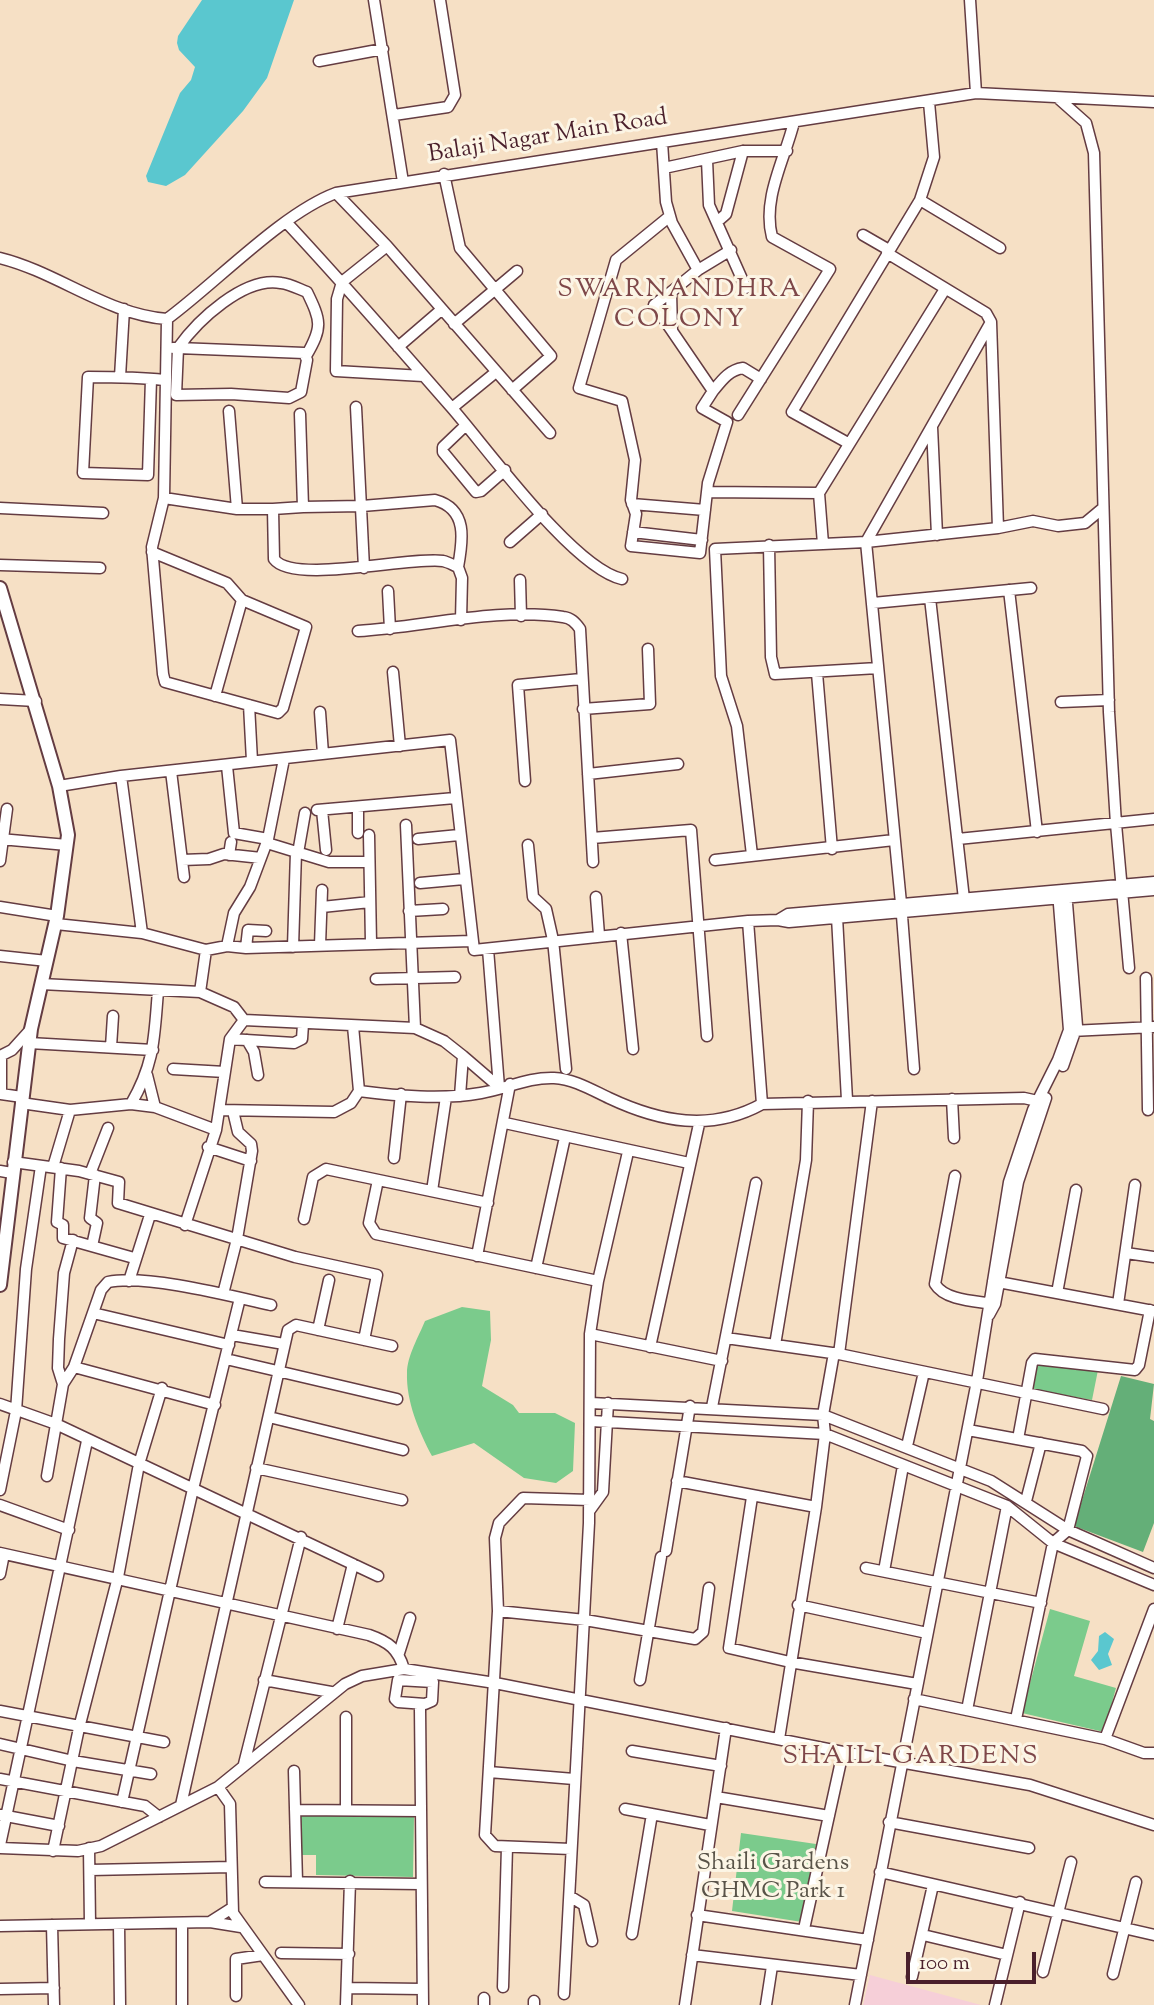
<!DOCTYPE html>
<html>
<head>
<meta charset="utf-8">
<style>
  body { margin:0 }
  #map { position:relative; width:1154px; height:2005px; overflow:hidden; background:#f6e0c5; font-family:"Sorts Mill Goudy",serif }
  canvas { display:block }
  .scale { position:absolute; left:906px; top:1952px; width:130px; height:32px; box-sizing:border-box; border:4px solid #4a1f2b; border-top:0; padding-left:9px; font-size:21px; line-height:24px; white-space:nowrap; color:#4a1f2b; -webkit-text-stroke:5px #fcf5e5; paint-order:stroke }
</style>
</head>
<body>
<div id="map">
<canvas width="1154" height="2005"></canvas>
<div class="scale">100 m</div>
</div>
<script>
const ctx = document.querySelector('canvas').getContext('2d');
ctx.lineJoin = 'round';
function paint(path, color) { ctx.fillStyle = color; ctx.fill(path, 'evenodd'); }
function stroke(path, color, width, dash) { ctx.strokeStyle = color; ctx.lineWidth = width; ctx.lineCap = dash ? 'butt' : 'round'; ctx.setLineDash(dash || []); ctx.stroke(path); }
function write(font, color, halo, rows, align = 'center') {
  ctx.font = font + ' "Sorts Mill Goudy",serif'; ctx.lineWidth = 6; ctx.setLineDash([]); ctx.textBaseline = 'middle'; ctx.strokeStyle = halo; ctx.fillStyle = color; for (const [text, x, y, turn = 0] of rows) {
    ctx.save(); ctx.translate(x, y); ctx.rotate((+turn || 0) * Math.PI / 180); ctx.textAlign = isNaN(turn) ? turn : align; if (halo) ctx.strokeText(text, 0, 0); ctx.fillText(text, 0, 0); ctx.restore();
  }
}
const built = new Path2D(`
  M870,1975l111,30h-118z`);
const green = new Path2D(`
  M462,1307l28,4 1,29 -9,46 31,19 6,8h36l20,10 -2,48 -17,12 -32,-5 -50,-35 -42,13c-13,-24 -26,-55 -25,-83 0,-17 12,-37 18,-52z
  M1035,1359l63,11 -6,30 -62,-11z
  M1050,1609l40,12 -16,55 42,12 -12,44 -82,-19z
  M299,1814l115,2 -1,61 -97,-2v-20h-17z
  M741,1833l75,11 -14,78 -70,-11z`);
const forest = new Path2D(`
  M1121,1376l33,8 -4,35 4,2v102l-11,29 -69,-26z`);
const water = new Path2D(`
  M202,0h92l-27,78 -24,33 -58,64 -19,11 -18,-4 -2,-6 34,-83 11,-13 4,-13 -16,-17 -2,-7 1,-7z
  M1105,1632l9,7 -6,15 4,11 -13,5 -8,-10 7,-9 1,-15z`);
const minor = new Path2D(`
  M374,0l29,182
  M970,0l6,93
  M319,61l64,-12
  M1059,99l27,24 8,30 15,559 7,112 13,144
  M394,115l54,-8 7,-12 -15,-95
  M662,142l4,60 6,21 26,47 -27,22 1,39 41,60c9,-11 16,-21 30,-23l18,11
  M707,160l2,45 37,83
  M664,168l79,-17h44
  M444,174l16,74 91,108 -39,34
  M336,193l51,53 163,187
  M920,200l80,48
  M670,216l-54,44 -37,128 43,13 13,59 -4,40 5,14 -5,32 69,7 8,-70 19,-61 -25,-14 11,-17
  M718,221l8,-7 17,-63
  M287,223c56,60 110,122 164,184 36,41 122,161 171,172
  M863,235l26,15
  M387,246l-45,36 -5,17 -1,72 87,5
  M887,253l99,60 5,9 7,206
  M0,258c57,14 108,57 167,61 49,-36 115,-106 169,-126l640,-100 178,9
  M698,270l33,-20
  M671,292l-17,13 18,26
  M454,324l63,-53
  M398,347l43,-37
  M173,348h5c19,-27 66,-72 103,-65 9,1 18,6 26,9 14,29 16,35 -1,64
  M178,348l126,5 3,7 -6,32 -12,6 -58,-4 -55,1z
  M120,377l4,-68
  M151,379l-3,96 -65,-2 5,-96c25,0 50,0 76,3
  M356,407l8,161
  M452,408l44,-36
  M229,411l8,98
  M300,414l3,93 59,-1 73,-6c33,9 28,40 23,67
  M738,415l92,-146 -58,-32c-10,-39 13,-78 22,-115
  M466,425l-23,22v5l33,40 5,-1 24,-21
  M932,427l5,108
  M848,443l-56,-31 128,-212 14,-43 -5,-55
  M707,492l112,1
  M164,498l73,11h36l1,50c19,26 137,-3 169,2 5,1 10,4 15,6l4,11 -1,42
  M632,504l73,6
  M0,508l103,5
  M273,509l30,-2
  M633,532l69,8
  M510,542l32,-28
  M823,544l-4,-51 126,-204
  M769,545l2,112 4,17 103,-6
  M152,552l75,31 15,17 64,27 -23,81 -5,5 -113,-31 -2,-8 -11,-127 12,-49 3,-179
  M0,565l100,3
  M520,580l1,36
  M1009,590l28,242
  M388,591l2,38
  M930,598l34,301
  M873,603l158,-15
  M358,631c65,-4 141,-24 205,-14 8,1 12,5 17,12l13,233
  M393,672l7,74
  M817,673l15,176
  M215,696l27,-96
  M0,699l36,2
  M1061,702l48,-2
  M249,705l3,56
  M583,709l67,-5 -2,-55
  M320,712l3,42
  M227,766l7,67 34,6
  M171,771l13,106
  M588,774l90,-10
  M121,776l21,157
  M525,781l-7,-96 63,-6
  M59,786l62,-10 329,-36 24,210 274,-29 30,-1 11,2 365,-32
  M358,807v26
  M317,810l138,-12
  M322,810l4,40
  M406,825l9,203
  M369,835l2,108
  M592,838l99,-8 16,206
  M0,839l67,6
  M418,839l41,-4
  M958,839l196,-20
  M267,843l62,19h40
  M528,845l5,52 13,12 7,31 13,129
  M298,853l7,-40
  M229,855l2,-13
  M752,855l-15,-129 -16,-50 -6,-127 151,-7 132,-14 35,-7 25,5 27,-3 18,-15
  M182,860l27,-1 15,-5 37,4
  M715,860l179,-20
  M0,861l7,-52
  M420,883l44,-4
  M596,897l3,38
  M0,907l57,9
  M322,907l48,-5
  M409,911l34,-2
  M837,917l10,183
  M778,920l10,-6 366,-32
  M748,921l14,183
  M56,924l86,9 64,17 21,-4 19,2 225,-7
  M621,933l12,116
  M320,945l2,-55
  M227,946l7,-33 16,-26 18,-48 16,-80
  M293,947l3,-95
  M246,948l2,-18 18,1
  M488,949l11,138
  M0,956l47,5
  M1146,978l2,132
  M376,979l79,-2
  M41,984l159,8 34,15 10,13 171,8 29,13 19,15
  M200,992l6,-42
  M353,1026l6,65
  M1071,1031l83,-4
  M230,1039l64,4 8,-4 1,-15
  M247,1040l7,12 4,23
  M29,1043l124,7
  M111,1047l2,-31
  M0,1056l12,-6 19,-21
  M1,1056v38l21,3
  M1063,1066l14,-40 -11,-135
  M173,1069l52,3
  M914,1069l-13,-166 -35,-361 125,-220
  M147,1075l8,32
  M460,1096l3,-40 36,31
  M952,1099l2,39
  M21,1103l49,7 61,-6 24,3 61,23
  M131,1104c24,-42 23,-66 27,-113
  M220,1110l114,2 17,-9 8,-12c39,5 83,9 122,2 25,-4 47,-16 73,-15 20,1 38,12 55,20 51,24 102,34 153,6l262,-6 18,4
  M505,1123l184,40
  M208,1147l43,14
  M394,1158l7,-64
  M13,1162l66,9 40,11 -1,21 177,54 82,18 -13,65
  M53,1167l17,-57
  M61,1168l-4,54 6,3v13l71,20
  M0,1171l12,2
  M90,1174l18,-46
  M955,1176l-20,108c10,17 42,17 59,20
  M378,1180l-9,43 7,11 222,47
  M432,1191l14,-94
  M304,1219l9,-42 13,-8 162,34
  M185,1225l31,-95 14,-91 14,-19
  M92,1246l5,-23 -7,-5 5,-43
  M1126,1253l28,4
  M477,1256l33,-172
  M536,1268l29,-131
  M129,1281l21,-66
  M993,1281l160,30
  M1057,1293l19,-103
  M223,1294l14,-55 15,-88 -1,-7 -13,-12 -5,-21
  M1118,1304l17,-119
  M93,1313l136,32
  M989,1315l6,-11 23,-122 28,-84
  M318,1330l11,-50
  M590,1334l132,27
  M232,1335l52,9
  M726,1338l113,16 264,55
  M775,1345l31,-185 2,-59
  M650,1347l49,-223
  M839,1354l33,-253
  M226,1359l171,40
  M74,1367l141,38
  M63,1384l11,-17 27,-77 7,-8c38,-8 123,14 163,23
  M591,1403l232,12 168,66 77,49 86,38
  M0,1404l56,20 322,152
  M712,1407l44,-224
  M269,1417l134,33
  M591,1421l234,13 182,72 46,37 101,42
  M968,1430l114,21 5,5 -19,74 -15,13 -37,176
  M1018,1439l14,-76 3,-4 100,11 4,-5 11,-55
  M907,1446l17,-74
  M256,1468l146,32
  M47,1476l16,-92 -5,-16 1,-29 5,-66 9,-33
  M677,1481l139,26
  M0,1490l16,-79 10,-142 15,-103
  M752,1497l-23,151 61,14 127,22
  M1026,1501l15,-58
  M0,1505l69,25
  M590,1510l13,-18 5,-89
  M666,1551l24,-145
  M0,1553l369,82c20,7 29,14 35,34
  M866,1568l175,35
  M884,1571l19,-105
  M0,1574l4,-20
  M798,1605l129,28
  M498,1611l87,9 110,19 8,-7 6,-44
  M337,1629l16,-65
  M399,1653l11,-35
  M264,1680l67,12
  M398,1680l35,2 -1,19 -7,3 -27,-2 -3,-3z
  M640,1680l21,-123
  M914,1699l191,40 39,14h10
  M420,1709l3,296
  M967,1710l40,-204
  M0,1711l164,31
  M346,1717v92
  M779,1739l37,-232 9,-73 -2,-19 11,-62
  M1105,1739l49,-130
  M0,1744l73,17 78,13
  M632,1751l89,15
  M244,1764l57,-227
  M294,1771l3,111
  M489,1772l85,7
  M0,1779l145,27 14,11
  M218,1787l12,17 3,109 66,92
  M716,1797l113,19
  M122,1802l71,-313 47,-191
  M181,1805l107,-475 8,-5 96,21
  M625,1809l85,16
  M295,1810l125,1
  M1,1815l58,11
  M889,1822l140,26
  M0,1845l87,-404
  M0,1848l78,3 23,-5 117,-59 127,-103 17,-8 42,-7 91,14 348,69 187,33 124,40
  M89,1848l1,76
  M571,1849l-76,-3 -10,-11 13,-224 -3,-73 4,-15 24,-25 67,2
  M53,1851l26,-123 39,-151 21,-113 23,-76
  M90,1870l141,-3
  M880,1872l274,63
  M265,1882l155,2
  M571,1897l13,8 8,36
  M697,1915l171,25
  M210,1922l22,-14
  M119,1924l1,81
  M182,1924v81
  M52,1925l2,80
  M0,1926l210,-4 31,5
  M804,1929l39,-177
  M632,1934l20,-120
  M923,1935l84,20
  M281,1953l68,1
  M692,1955l169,20
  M1043,1972l28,-110
  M1113,1974l23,-92
  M912,1977l21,-92
  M503,1987l4,-140
  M347,1988l75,1
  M0,1989l54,-1
  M564,1994l25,-471 1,-189 8,-53 30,-129
  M236,1996v-37l27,-4
  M484,1998v7
  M534,2001v4
  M346,2005l4,-124
  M685,2005l41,-277
  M766,2005l6,-39
  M855,2005l122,-624 32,-199 24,-72 25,-50 11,-30 -11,-138
  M995,2005l25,-103`);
const major = new Path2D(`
  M0,588l59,198 9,49 -11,81 -26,113 -31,256`);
const streetNames = [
  ["Balaji Nagar Main Road",548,138,-9]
];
const parkNames = [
  ["Shaili Gardens",773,1865],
  ["GHMC Park 1",773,1893]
];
const neighbourhoodNames = [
  ["SWARNANDHRA",680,292],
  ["COLONY",680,322],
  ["SHAILI GARDENS",911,1759]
];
paint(built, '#f6cfd8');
paint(green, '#7bcb8c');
paint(forest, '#64af78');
paint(water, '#5ac7cf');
stroke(minor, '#643c42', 13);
stroke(major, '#643c42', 16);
stroke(minor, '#fff', 10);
stroke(major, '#fff', 12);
write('24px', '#4a1f2b', '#fcf5e5', streetNames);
write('24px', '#595348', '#fcf5e5', parkNames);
ctx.letterSpacing = '2px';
write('26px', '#7e4749', '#fcf5e5', neighbourhoodNames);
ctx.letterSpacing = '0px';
</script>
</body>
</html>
